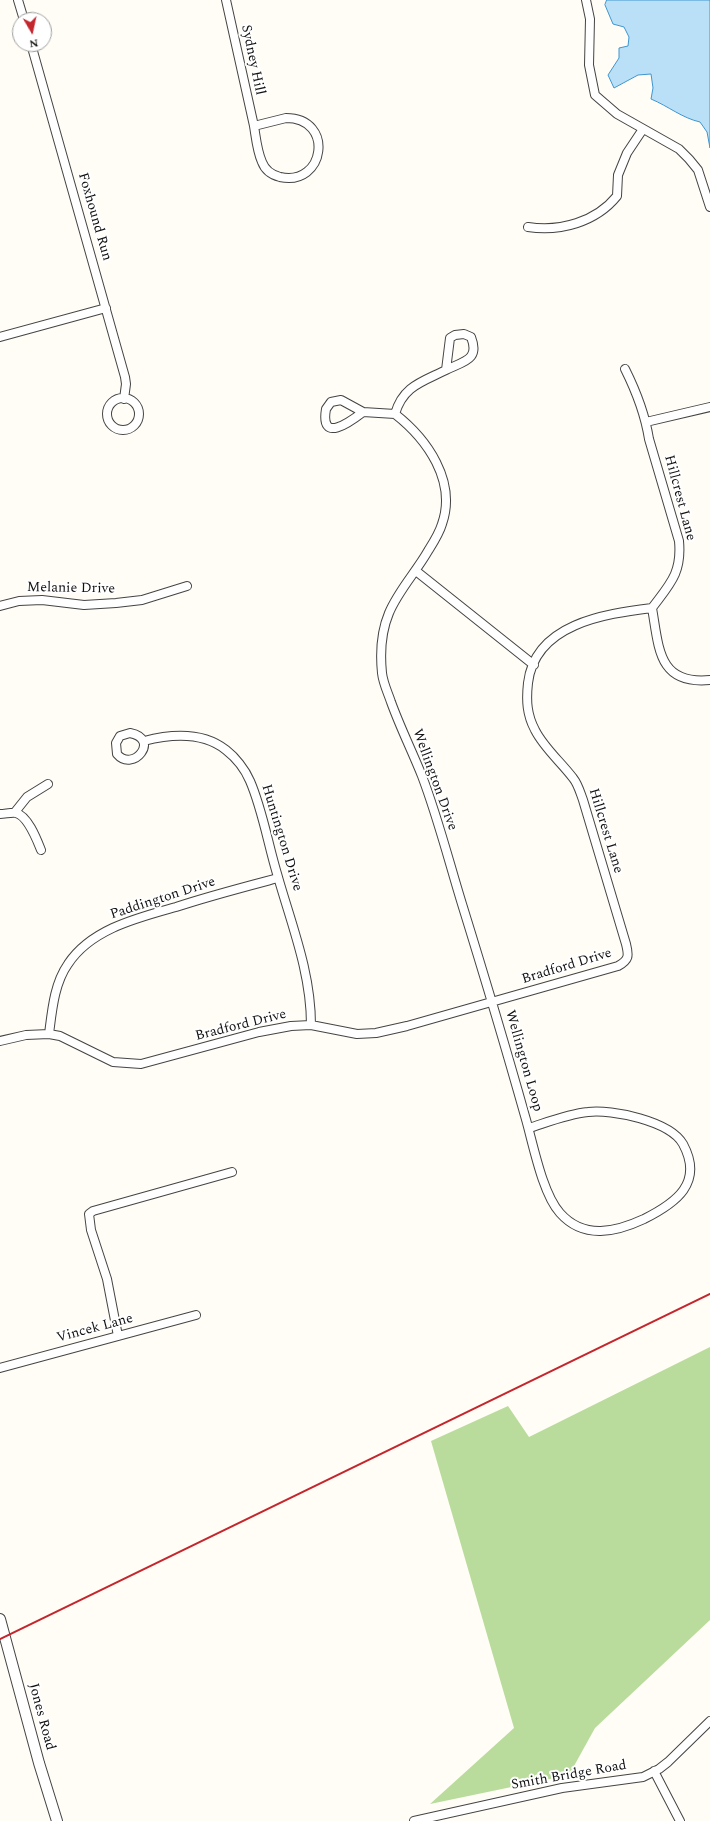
<!DOCTYPE html>
<html>
<head>
<meta charset="utf-8">
<style>
  body { margin:0 }
  #map { position:relative; width:710px; height:1821px; overflow:hidden; background:#fffdf5; font-family:Spectral,serif }
  canvas { display:block }
  .north { position:absolute; left:12px; top:12px; width:40px; height:40px; box-sizing:border-box; background:#fff; border:1px solid #a0a0a0; border-radius:50%; rotate:171deg; font-size:11px; font-weight:700; line-height:16px; text-align:center; color:#111 }
  .north::after { content:''; display:block; margin:auto; width:14px; height:18px; background:#c4262e; clip-path:polygon(50% 0,100% 100%,50% 72%,0 100%) }
</style>
</head>
<body>
<div id="map">
<canvas width="710" height="1821"></canvas>
<div class="north">N</div>
</div>
<script>
const ctx = document.querySelector('canvas').getContext('2d');
ctx.lineJoin = 'round';
function paint(path, color) { ctx.fillStyle = color; ctx.fill(path, 'evenodd'); }
function stroke(path, color, width, dash) { ctx.strokeStyle = color; ctx.lineWidth = width; ctx.lineCap = dash ? 'butt' : 'round'; ctx.setLineDash(dash || []); ctx.stroke(path); }
function write(font, color, halo, rows, align = 'center') {
  ctx.font = font + ' Spectral,serif'; ctx.lineWidth = 4; ctx.setLineDash([]); ctx.textBaseline = 'middle'; ctx.strokeStyle = halo; ctx.fillStyle = color; for (const [text, x, y, turn = 0] of rows) {
    ctx.save(); ctx.translate(x, y); ctx.rotate((+turn || 0) * Math.PI / 180); ctx.textAlign = isNaN(turn) ? turn : align; if (halo) ctx.strokeText(text, 0, 0); ctx.fillText(text, 0, 0); ctx.restore();
  }
}
const forest = new Path2D(`
  M710,1347v273l-115,108 -26,47 -139,29 84,-76 -83,-287 77,-35 21,31z`);
const water = new Path2D(`
  M607,0h103v148l-3,-16 -7,-10c-18,-4 -32,-16 -49,-23l2,-11 -2,-14 -13,1 -24,13 -6,-13 11,-17v-10l9,-2 1,-9 -5,-10 -11,-3 -8,-19z`);
const minor = new Path2D(`
  M18,0l6,20
  M226,0l28,126
  M586,0l4,19 -1,46 6,30 22,19 62,35 10,10 9,11 12,37
  M31,44l94,333 1,7 -2,15
  M286,118c49,0 39,69 -6,59 -8,-2 -15,-7 -18,-15 -5,-11 -6,-24 -8,-36z
  M528,227c32,5 68,-5 89,-31l1,-21 9,-22 16,-24
  M464,334l7,3c9,23 -7,24 -25,33l4,-32 5,-3z
  M0,337l106,-29
  M107 414a16 16 0 1 1 32 0a16 16 0 1 1-32 0Z
  M341,400l22,12c-13,10 -43,32 -37,-3l5,-7z
  M363,412l32,2
  M395,414c32,25 62,67 47,110 -3,10 -9,19 -14,27 -12,21 -30,40 -39,62 -8,19 -9,40 -7,60 1,10 6,20 9,29 9,25 21,49 31,74 16,42 27,86 40,128 22,71 43,141 63,212 8,27 17,77 35,97 24,27 56,19 84,6 32,-16 60,-36 39,-75 -13,-23 -71,-35 -95,-32 -20,2 -40,10 -59,16
  M395,414c8,-28 27,-32 51,-44
  M646,422l64,-15
  M416,571l118,94
  M0,606l19,-5 23,-1 42,5 32,-2 26,-3 45,-14
  M652,608c7,40 6,77 58,72
  M130,733c31,6 3,40 -13,21l-1,-11 4,-7z
  M144,741c27,-7 58,-10 82,9 9,7 19,19 24,31 13,30 18,64 28,96 14,49 33,96 33,148
  M15,812l12,-15 21,-13
  M0,814c5,0 12,-2 16,-1 12,3 21,27 25,37
  M49,1034c3,-23 5,-50 19,-70 23,-35 69,-46 108,-57 33,-11 68,-20 102,-29
  M0,1041l26,-6 23,-1 11,2 53,26 28,2 118,-32 32,-6 20,-1 46,9 19,-1 31,-7 211,-60c11,-6 11,-10 8,-22l-43,-144c-3,-8 -5,-16 -10,-22 -12,-16 -29,-30 -38,-48 -8,-15 -9,-29 -7,-47 7,-59 76,-69 124,-75 18,-24 30,-35 27,-67l-30,-102c-4,-25 -13,-48 -24,-70
  M118,1336l-11,-57 -16,-49 -2,-16 4,-3 139,-39
  M0,1368l196,-53
  M654,1771l26,50
  M414,1821l148,-33 81,-11 16,-8 9,-7 42,-41`);
const tertiary = new Path2D(`
  M0,1619l39,144 18,58`);
const rail = new Path2D(`
  M0,1639l710,-345`);
const streetNames = [
  ["Sydney Hill",252,60,78],
  ["Foxhound Run",94,217,74],
  ["Hillcrest Lane",679,498,75],
  ["Melanie Drive",71,589,1],
  ["Wellington Drive",434,780,70],
  ["Hillcrest Lane",605,831,73],
  ["Huntington Drive",281,838,73],
  ["Paddington Drive",163,899,-18],
  ["Bradford Drive",567,967,-17],
  ["Bradford Drive",241,1026,-14],
  ["Wellington Loop",523,1061,74],
  ["Vincek Lane",95,1329,-15],
  ["Jones Road",41,1717,75],
  ["Smith Bridge Road",569,1776,-10]
];
paint(forest, '#b9dc9c');
paint(water, '#b9e0f7');
stroke(water, '#3f96cf', 1);
stroke(minor, '#444', 10);
stroke(tertiary, '#444', 12);
stroke(minor, '#fff', 8);
stroke(tertiary, '#fff', 10);
stroke(rail, '#c4262e', 2);
write('14px', '#111', '#fff', streetNames);
</script>
</body>
</html>
